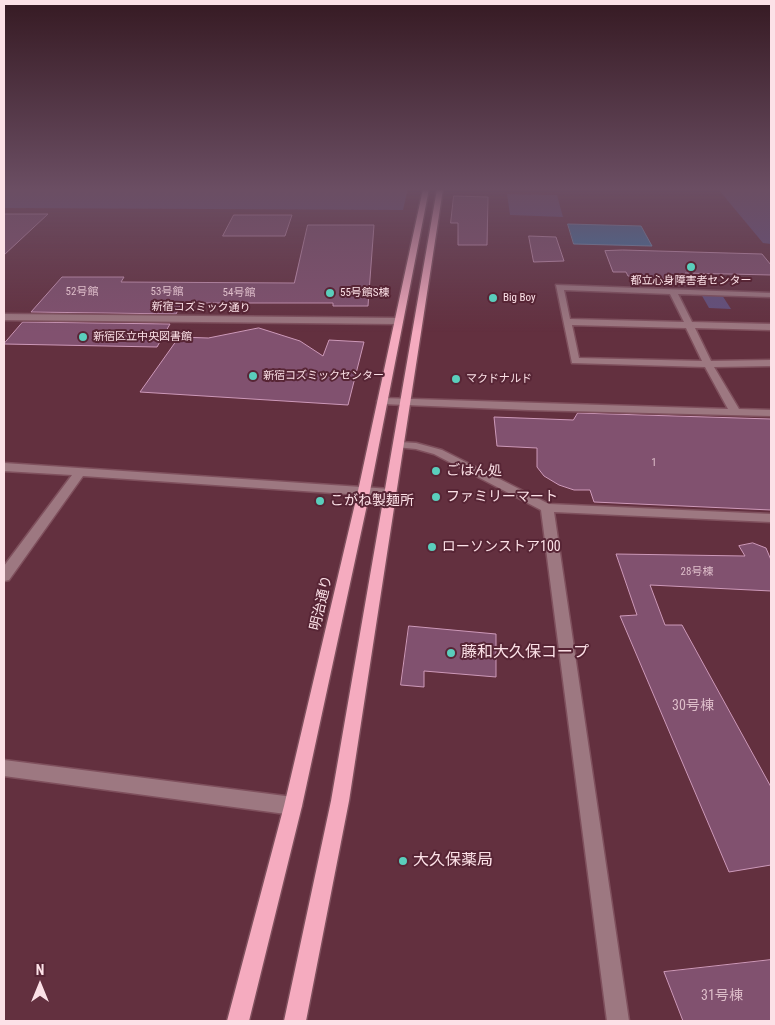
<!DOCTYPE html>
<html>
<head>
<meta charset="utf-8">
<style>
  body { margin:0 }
  #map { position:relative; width:775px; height:1025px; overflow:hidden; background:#63303f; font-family:"Roboto Condensed",sans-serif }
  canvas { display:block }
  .frame { position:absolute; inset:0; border:5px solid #fce1e7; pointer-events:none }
  .north { position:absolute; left:15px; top:960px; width:50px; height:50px; -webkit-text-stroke:4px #572535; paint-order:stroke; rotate:0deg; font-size:14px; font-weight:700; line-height:20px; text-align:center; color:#fce1e7 }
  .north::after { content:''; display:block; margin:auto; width:18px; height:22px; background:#fce1e7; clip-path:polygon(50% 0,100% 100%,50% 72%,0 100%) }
</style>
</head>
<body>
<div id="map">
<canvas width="775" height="1025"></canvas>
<div class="frame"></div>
<div class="north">N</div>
</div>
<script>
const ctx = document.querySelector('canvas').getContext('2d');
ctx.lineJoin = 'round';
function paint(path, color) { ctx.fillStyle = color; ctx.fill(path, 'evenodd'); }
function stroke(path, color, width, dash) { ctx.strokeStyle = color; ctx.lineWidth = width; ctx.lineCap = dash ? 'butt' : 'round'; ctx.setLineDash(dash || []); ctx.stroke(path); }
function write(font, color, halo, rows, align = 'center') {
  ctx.font = font + ' "Roboto Condensed","Noto Sans JP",sans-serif'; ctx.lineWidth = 4; ctx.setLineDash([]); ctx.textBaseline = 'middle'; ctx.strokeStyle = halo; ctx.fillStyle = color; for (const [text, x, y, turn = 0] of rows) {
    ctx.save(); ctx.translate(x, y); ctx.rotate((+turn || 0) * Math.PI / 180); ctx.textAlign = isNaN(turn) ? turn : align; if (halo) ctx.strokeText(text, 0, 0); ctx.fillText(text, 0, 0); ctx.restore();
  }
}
const green = new Path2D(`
  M4,189h404l-5,21 -399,-2z
  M718,189h53v55l-8,-1z
  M507,194l50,1 6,22 -53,-2z
  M701,294l21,1 9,14 -22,-1z`);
const water = new Path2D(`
  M568,224l73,2 11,20 -78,-2z`);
const building = new Path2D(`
  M454,196l34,1 -1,48h-29v-22h-7z
  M4,214h44l-44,41z
  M234,215h58l-7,21h-62z
  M308,225h66l-6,81h-35v-3h-151l-6,11 -145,-2 31,-35h62l-3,5 173,1z
  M529,236l27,1 8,24 -30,1z
  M623,250l139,4 9,11v10l-86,-2 4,7 -61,-4 -2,-4h-13l-8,-21z
  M23,322l147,2 -13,23 -153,-3z
  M259,328l41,13 23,15 6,-16 35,2 -16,63 -208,-13 39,-55 29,1z
  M578,413l193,6v91l-177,-8 -4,-12h-16l-15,-5 -15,-9 -7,-9v-19l-40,-2 -3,-29 79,3z
  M753,543l13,5 5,12v31l-121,-6 15,40h17l89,162v78l-42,7 -109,-256 17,-1 -21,-61 129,2 -6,-10z
  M409,626l87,8v43l-72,-6v16l-23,-2z
  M771,960v61h-88l-19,-49z`);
const minor = new Path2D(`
  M556,285l215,8v4l-93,-3 14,28 79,2v6l-76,-2 16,33 60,-1v6l-57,1 25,42 32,1v6l-243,-6 -146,-6 -5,-3 5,-3 346,11 -23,-42 -133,-4zM564,290l106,4 14,28 -114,-3zM572,325l114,3 16,33 -123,-3z
  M4,314l394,4 4,3 -4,3 -394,-4z
  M400,442l16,1 26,7 107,54 222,10v8l-217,-10 75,509h-22l-66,-511 -107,-56 -18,-5 -20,-2 -2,-2z
  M4,463l387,26 6,4 -6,4 -308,-21 -74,104 -5,1v-15l68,-91 -68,-4z
  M4,760l289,37 6,3 3,6 -3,6 -6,3 -289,-39z`);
const major = new Path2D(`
  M423,189h6l-59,302 -68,315 -53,215h-22l57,-215 74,-315z
  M437,189h6l-94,612 -43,220h-22l47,-220z`);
const markers = [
  [691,267,5,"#5acebc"],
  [330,293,5,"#5acebc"],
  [493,298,5,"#5acebc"],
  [83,337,5,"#5acebc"],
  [253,376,5,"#5acebc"],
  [456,379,5,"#5acebc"],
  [436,471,5,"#5acebc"],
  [436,497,5,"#5acebc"],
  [320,501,5,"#5acebc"],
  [432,547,5,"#5acebc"],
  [451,653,5,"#5acebc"],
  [403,861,5,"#5acebc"]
];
const farPoinames = [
  ["都立心身障害者センター",691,281,"center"],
  ["55号館S棟",340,293],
  ["Big Boy",503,298],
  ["新宿区立中央図書館",93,337],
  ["新宿コズミックセンター",263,376],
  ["マクドナルド",466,379]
];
const numberNames = [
  ["52号館",82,292],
  ["53号館",167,292],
  ["54号館",239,293],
  ["1",654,463],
  ["28号棟",697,572]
];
const farStreetnames = [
  ["新宿コズミック通り",201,308,1]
];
const poiNames = [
  ["ごはん処",446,471],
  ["ファミリーマート",446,497],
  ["こがね製麺所",330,501],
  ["ローソンストア100",442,547]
];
const streetNames = [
  ["明治通り",322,603,-77]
];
const nearNumbernames = [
  ["30号棟",693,706],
  ["31号棟",722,996]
];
const nearPoinames = [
  ["藤和大久保コープ",461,653],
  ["大久保薬局",413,861]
];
paint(green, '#62507e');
paint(water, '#327bad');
stroke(water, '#6f9abe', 1);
paint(building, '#81516f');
stroke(building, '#cd99b9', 1);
stroke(minor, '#7f505d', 3);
stroke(major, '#7f505d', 3);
paint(minor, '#9d7881');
paint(major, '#f5abbf');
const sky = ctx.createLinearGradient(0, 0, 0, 332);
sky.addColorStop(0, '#361a23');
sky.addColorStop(0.57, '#6b4e63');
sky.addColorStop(1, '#6b4e6300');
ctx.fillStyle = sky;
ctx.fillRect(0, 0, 775, 332);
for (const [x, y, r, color] of markers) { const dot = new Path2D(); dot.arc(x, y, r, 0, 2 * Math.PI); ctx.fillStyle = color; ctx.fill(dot); stroke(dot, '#572535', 2); }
write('11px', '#fce1e7', '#572535', farPoinames, 'left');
write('11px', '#ddbdc9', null, numberNames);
write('11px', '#fce1e7', '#572535', farStreetnames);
write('14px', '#fce1e7', '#572535', poiNames, 'left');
write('14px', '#fce1e7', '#572535', streetNames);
write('14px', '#ddbdc9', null, nearNumbernames);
write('16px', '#fce1e7', '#572535', nearPoinames, 'left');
</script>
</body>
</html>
